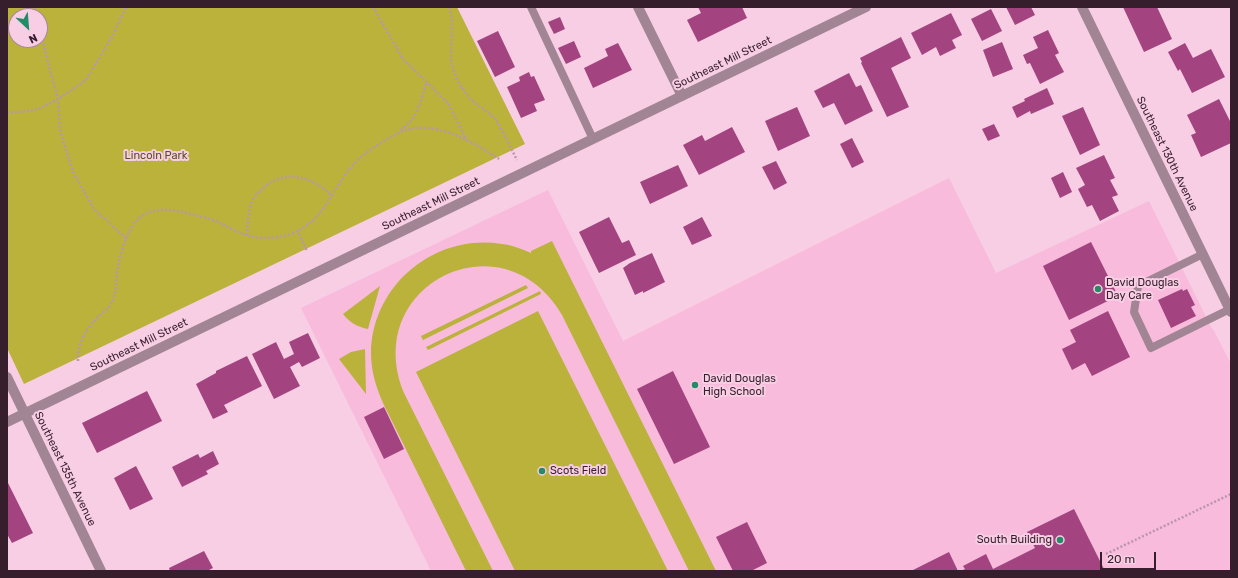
<!DOCTYPE html>
<html>
<head>
<meta charset="utf-8">
<style>
  body { margin:0 }
  #map { position:relative; width:1238px; height:578px; overflow:hidden; background:#f7cee4; font-family:Rubik,sans-serif }
  canvas { display:block }
  .frame { position:absolute; inset:0; border:8px solid #371e2c; pointer-events:none }
  .north { position:absolute; left:8px; top:8px; width:40px; height:40px; box-sizing:border-box; background:#f7cee4; border:1px solid #aa889a; border-radius:50%; rotate:154deg; font-size:11px; font-weight:700; line-height:16px; text-align:center; color:#371e2c }
  .north::after { content:''; display:block; margin:auto; width:14px; height:18px; background:#248b67; clip-path:polygon(50% 0,100% 100%,50% 72%,0 100%) }
  .scale { position:absolute; left:1100px; top:552px; width:56px; height:18px; box-sizing:border-box; border:2px solid #371e2c; border-top:0; padding-left:5px; font-size:12px; line-height:14px; white-space:nowrap; color:#371e2c; -webkit-text-stroke:3px #f7cee4; paint-order:stroke }
</style>
</head>
<body>
<div id="map">
<canvas width="1238" height="578"></canvas>
<div class="frame"></div>
<div class="north">N</div>
<div class="scale">20 m</div>
</div>
<script>
const ctx = document.querySelector('canvas').getContext('2d');
ctx.lineJoin = 'round';
function paint(path, color) { ctx.fillStyle = color; ctx.fill(path, 'evenodd'); }
function stroke(path, color, width, dash) { ctx.strokeStyle = color; ctx.lineWidth = width; ctx.lineCap = dash ? 'butt' : 'round'; ctx.setLineDash(dash || []); ctx.stroke(path); }
function write(font, color, halo, rows, align = 'center') {
  ctx.font = font + ' Rubik,sans-serif'; ctx.lineWidth = 4; ctx.setLineDash([]); ctx.textBaseline = 'middle'; ctx.strokeStyle = halo; ctx.fillStyle = color; for (const [text, x, y, turn = 0] of rows) {
    ctx.save(); ctx.translate(x, y); ctx.rotate((+turn || 0) * Math.PI / 180); ctx.textAlign = isNaN(turn) ? turn : align; if (halo) ctx.strokeText(text, 0, 0); ctx.fillText(text, 0, 0); ctx.restore();
  }
}
const built = new Path2D(`
  M949,178l47,95 153,-72 63,128h1l18,35v207h-800l-130,-263 247,-118 75,151z`);
const green = new Path2D(`
  M7,7h450l68,137 -501,240 -17,-36zM16,16h24v24h-24z
  M552,241l164,330h-27l-127,-256c-59,-101 -202,-30 -158,78l89,178h-27l-83,-168c-7,-16 -12,-32 -12,-50 1,-68 64,-120 131,-109 10,1 20,5 29,9v-2z
  M526,285l2,3 -105,52 -2,-4z
  M380,286l-12,43c-10,-2 -18,-6 -25,-15z
  M540,291l1,3 -113,56 -2,-3z
  M538,311l130,260h-153l-99,-199z
  M365,349l1,45 -27,-35 12,-7z`);
const building = new Path2D(`
  M698,7h44l5,11 -49,24 -11,-22 14,-7z
  M1006,7h25l4,8 -20,10z
  M1123,7h34l15,32 -28,13z
  M991,9l11,22 -20,10 -11,-22z
  M951,13l11,22 -10,5 4,8 -16,8 -4,-9 -14,8 -11,-22z
  M560,17l5,12 -11,5 -6,-12z
  M1048,30l11,23 -4,2 9,17 -24,12 -10,-21 -3,1 -4,-9 15,-7 -5,-11z
  M498,31l17,36 -20,10 -18,-36z
  M901,37l10,21 -20,10 18,39 -22,10 -26,-54 1,-1 -2,-4z
  M574,41l7,16 -15,7 -8,-16z
  M1002,42l11,27 -20,8 -10,-27z
  M618,43l14,27 -39,18 -9,-20 24,-12 -3,-7z
  M1185,43l8,15 18,-9 14,28 -33,16 -12,-24 -2,2 -10,-19z
  M529,72l2,5 3,-1 11,24 -11,4 3,7 -16,7 -14,-31 13,-6 -1,-4z
  M849,73l7,14 5,-2 12,26 -28,14 -11,-22 -11,5 -9,-17z
  M1047,88l7,16 -23,10 -1,-3 -13,7 -5,-11 13,-6 -1,-2z
  M1219,99l12,24v20l-30,14 -10,-22 5,-2 -9,-18z
  M797,107l13,29 -32,15 -13,-30z
  M1083,107l17,38 -20,10 -18,-39z
  M994,124l6,12 -12,5 -6,-12z
  M732,127l13,25 -46,23 -16,-30 19,-10 3,6z
  M852,138l12,24 -12,6 -12,-24z
  M1104,155l11,23 -5,2 8,15 -6,2 7,14 -19,10 -8,-16 -5,2 -9,-18 7,-4 -9,-17z
  M776,161l11,22 -13,7 -12,-23z
  M678,165l10,21 -38,18 -10,-22z
  M1063,172l9,20 -12,6 -9,-20z
  M609,217l13,26 7,-3 7,15 -37,18 -20,-41z
  M702,217l10,19 -20,9 -9,-18z
  M1091,242l27,54 -49,24 -26,-54z
  M652,253l13,29 -22,11v-2l-8,4 -12,-27 7,-5z
  M1182,289l1,2 4,-2 8,16 -4,2 5,9 -25,12 -13,-28z
  M1108,311l22,46 -38,19 -7,-13 -13,7 -10,-21 14,-7 -6,-12z
  M308,333l12,25 -18,9 -3,-5 -9,5 10,19 -26,13 -22,-45 24,-12 8,17 10,-5 -5,-12z
  M247,356l15,30 -38,19 4,7 -15,7 -17,-35 20,-11v-2z
  M673,371l37,76 -36,17 -37,-75z
  M147,391l15,30 -65,32 -15,-30z
  M384,407l20,42 -20,10 -20,-42z
  M213,451l6,13 -13,7 2,3 -26,13 -10,-20 26,-13 2,4z
  M136,466l17,33 -23,11 -16,-32z
  M7,481l26,52 -21,10 -5,-9z
  M1074,509l31,62h-144l4,-2 -2,-3 23,-12 7,15 42,-21 -8,-16z
  M747,522l20,41 -16,8h-18l-17,-34z
  M204,551l9,17 -6,3h-37l-1,-3z
  M949,552l9,19h-47z`);
const path = new Path2D(`
  M35,7l2,9
  M373,7l30,52 45,44 19,38
  M449,7l3,11 -1,41 1,7 5,14 12,18 27,21 21,41
  M40,28l10,43 8,28 2,31 13,42 21,37 32,29
  M7,113l21,-2 10,-2 20,-10 28,-19 27,-45 13,-28
  M401,130l11,-10 8,-16 7,-23
  M297,230l10,21
  M247,235c1,-10 1,-21 4,-31 3,-8 9,-14 16,-19 22,-16 47,-7 65,11
  M78,361c-1,-17 9,-34 21,-45 6,-6 13,-10 15,-19 3,-8 2,-16 3,-24 2,-14 6,-30 13,-43 14,-26 40,-22 64,-15 9,2 18,4 26,8 11,5 22,12 34,14 11,2 25,1 36,-3 34,-12 40,-42 62,-68 12,-14 30,-24 46,-33 33,-16 74,8 101,26
  M1106,554l125,-60`);
const service = new Path2D(`
  M531,7l62,132
  M1203,254l-65,32 -4,26 17,36 79,-39`);
const minor = new Path2D(`
  M638,7l44,89
  M1082,7l149,305
  M7,377l94,194
  M7,422l859,-415`);
const markers = [
  [1098,289,4,"#248b67"],
  [695,385,4,"#248b67"],
  [542,471,4,"#248b67"],
  [1060,540,4,"#248b67"]
];
const streetNames = [
  ["Southeast Mill Street",723,63,-26],
  ["Southeast 130th Avenue",1167,154,64],
  ["Southeast Mill Street",431,204,-26],
  ["Southeast Mill Street",139,345,-26],
  ["Southeast 135th Avenue",65,469,64]
];
const parkNames = [
  ["Lincoln Park",156,156]
];
const poiNames = [
  ["David Douglas",1106,283],
  ["Day Care",1106,296],
  ["David Douglas",703,379],
  ["High School",703,392],
  ["Scots Field",550,471],
  ["South Building",1052,540,"right"]
];
paint(built, '#f8bbdc');
paint(green, '#bbb23c');
paint(building, '#a3437f');
stroke(path, '#ba96aa', 2.5, [2, 2]);
stroke(service, '#a18594', 8);
stroke(minor, '#a18594', 10);
for (const [x, y, r, color] of markers) { const dot = new Path2D(); dot.arc(x, y, r, 0, 2 * Math.PI); ctx.fillStyle = color; ctx.fill(dot); stroke(dot, '#f7cee4', 1.5); }
write('11px', '#371e2c', '#f7cee4', streetNames);
write('11px', '#575321', '#f7cee4', parkNames);
write('11px', '#371e2c', '#f7cee4', poiNames, 'left');
</script>
</body>
</html>
